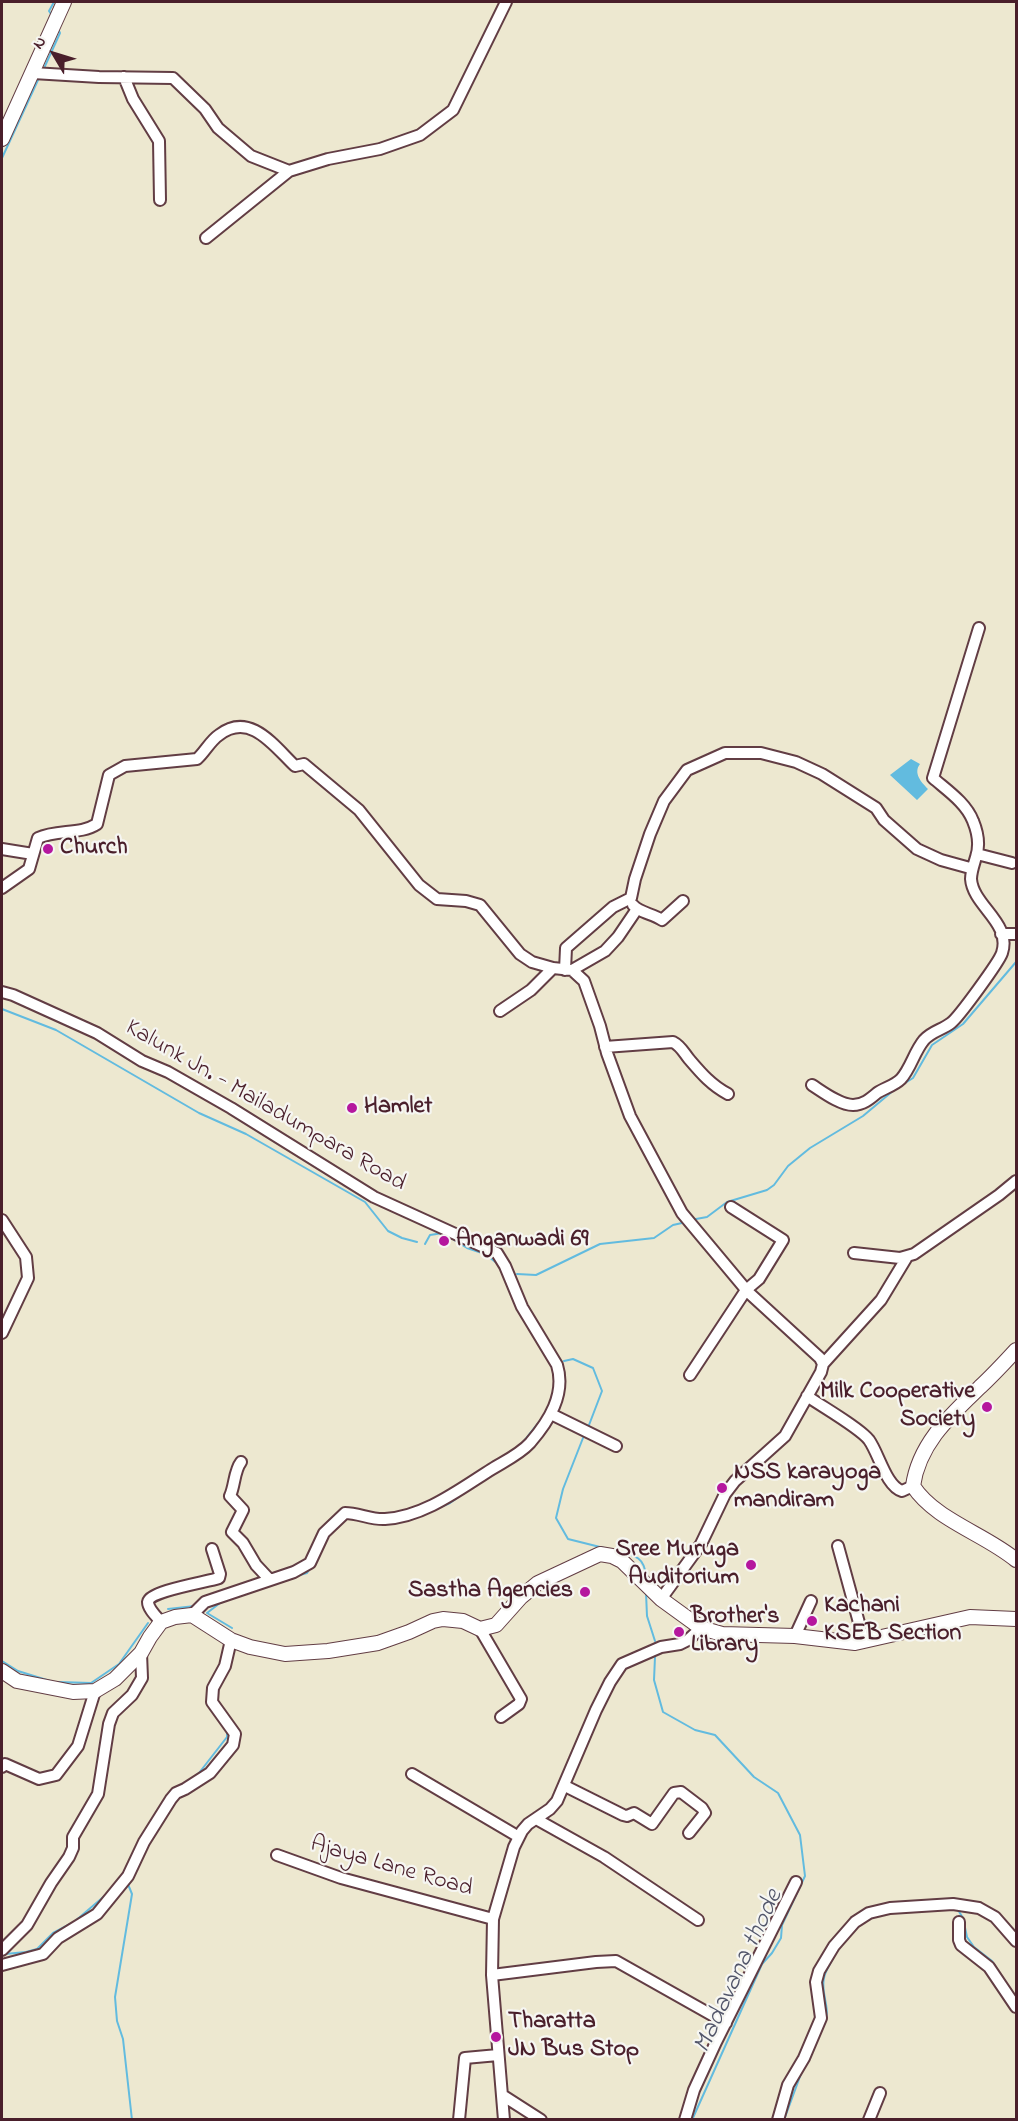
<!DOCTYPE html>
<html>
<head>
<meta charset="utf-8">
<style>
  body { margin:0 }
  #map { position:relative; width:1018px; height:2121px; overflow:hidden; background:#ede8d0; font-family:"Indie Flower",sans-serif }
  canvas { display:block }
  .frame { position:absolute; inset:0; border:3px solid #4a1f2b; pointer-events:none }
  .north { position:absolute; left:24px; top:24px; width:60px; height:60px; -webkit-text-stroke:4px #f6f6f2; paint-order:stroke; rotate:308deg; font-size:16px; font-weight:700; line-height:24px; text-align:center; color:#4a1f2b }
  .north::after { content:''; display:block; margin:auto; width:21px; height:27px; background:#4a1f2b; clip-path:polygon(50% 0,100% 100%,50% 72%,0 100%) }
</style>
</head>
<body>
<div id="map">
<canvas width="1018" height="2121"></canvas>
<div class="frame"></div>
<div class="north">N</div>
</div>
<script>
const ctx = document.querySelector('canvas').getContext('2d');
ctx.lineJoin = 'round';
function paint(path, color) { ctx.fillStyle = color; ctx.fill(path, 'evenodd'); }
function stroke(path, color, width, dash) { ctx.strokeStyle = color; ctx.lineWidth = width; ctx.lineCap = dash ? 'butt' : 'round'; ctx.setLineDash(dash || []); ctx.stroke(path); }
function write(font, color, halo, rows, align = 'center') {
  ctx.font = font + ' "Indie Flower",sans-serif'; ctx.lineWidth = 4.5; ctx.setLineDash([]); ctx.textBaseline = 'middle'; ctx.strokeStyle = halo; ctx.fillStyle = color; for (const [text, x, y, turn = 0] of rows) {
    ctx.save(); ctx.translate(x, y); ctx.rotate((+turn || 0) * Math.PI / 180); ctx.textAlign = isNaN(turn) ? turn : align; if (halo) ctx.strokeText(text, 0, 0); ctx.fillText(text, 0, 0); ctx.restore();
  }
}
const water = new Path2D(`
  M911,759l9,5c-7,9 1,18 8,25l-11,11 -27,-25z`);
const stream = new Path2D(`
  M51,14l-2,-3 5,-9
  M45,66l15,-33 -1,-2
  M2,158l36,-78
  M2,1009l54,21 143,83 47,21 119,68 23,29 14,7 15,4
  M902,1085l11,-7 19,-33 31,-21 53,-62
  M696,1219l11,-2 20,-15 40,-12 7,-5 14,-19 22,-18 53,-32 31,-26
  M425,1244l5,-9 13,-2 24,15 18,6 13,10
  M517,1274l19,1 64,-31 54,-6 19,-13 9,-2
  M564,1361l9,-2 20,9 9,23 -13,34
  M583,1438l-20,51 -7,29 12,21 40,10
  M520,1446l26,-33
  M436,1509l14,-6 20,-14
  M385,1524l12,-1
  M613,1550c19,5 32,5 33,27
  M296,1576l11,-3 4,-6
  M646,1593l1,23 8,25
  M229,1599l-9,4 -13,10 25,15
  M168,1609l27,-3
  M655,1657l-1,23 9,32 32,18 20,5 39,42 24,16 22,42 5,41 -23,49 -1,13 -9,15 -10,11 -70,156
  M2,1661l16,10 32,10
  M58,1682l33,1 28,-19 29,-41
  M194,1777l5,-4 28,-36v-5
  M127,1882l5,12 -17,103 2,24 6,18 9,81
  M958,1910l5,8 4,19 7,10 18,14 14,22
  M5,1954l21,-2 11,-3 16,-16 21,-11 34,-29
  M824,2025c8,-16 -4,-31 0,-47 1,-7 7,-15 10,-22
  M784,2120l18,-49`);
const minor = new Path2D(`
  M33,73l66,4 74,1 32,31 13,19 33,28 38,15 39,-12 52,-10 40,-14 33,-25 53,-108
  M124,77l9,22 26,42 1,59
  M206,238l83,-67
  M2,849l31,5
  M977,854l35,9
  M2,888l27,-19 9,-31c19,-9 42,-3 59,-14l12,-49 16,-9 72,-7c8,-7 13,-18 22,-24 31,-24 55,11 76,31l9,-2 55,46 60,75 18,14 29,2 14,4 40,49 12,8 21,6 19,2 12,11 16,45 7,27 23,63 52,97 66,79 72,66 3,6 -2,8 -36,64 -50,45 -10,13 -24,50 -40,55
  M633,905c5,7 20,9 29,15l21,-19
  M1001,934h15
  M565,970l1,-22 47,-41 18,-9 4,-19 15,-45 14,-33 23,-31 38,-17h36l35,9 26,12 54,34 8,12 33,29 24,11 29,8 3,-2
  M572,970l33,-19 13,-14 19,-28
  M2,992l11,3 84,38 45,28 26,11 63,36 143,89 123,56 8,13 17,41 35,58c9,29 -8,56 -27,78 -10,11 -25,18 -38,26 -32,20 -68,48 -107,50 -13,1 -27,-6 -40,-6l-21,20 -14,30 -16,9 -89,30 -13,13
  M500,1011l31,-21 22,-22
  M605,1047l68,-5c8,4 11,11 16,17 12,14 22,26 39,35
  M812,1085c11,7 28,20 41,20 10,0 17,-6 24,-12 7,-5 17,-7 24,-14 10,-11 13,-27 23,-39 8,-9 18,-10 27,-17 8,-6 48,-61 51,-70 10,-30 -29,-47 -31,-74 0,-7 3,-15 5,-22 4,-12 2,-24 -3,-36 -7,-18 -25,-30 -40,-43l46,-150
  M2,1220l24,37 2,21 -26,55
  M854,1253l46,5 14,-4 85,-59 17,-14
  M823,1364l58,-64 26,-43
  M690,1375l56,-85 13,-11 24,-39 -52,-33
  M807,1396c14,10 53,32 62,44 10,14 17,46 33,51l11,-5
  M551,1414l65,32
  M241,1462c-7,9 -6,23 -11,34l13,14 -11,22 11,11 13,22 14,15
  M838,1546l26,95
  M161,1622c-4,-5 -13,-13 -13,-20 1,-11 59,-20 71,-24l1,-4 -8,-25
  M480,1629l41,70 -2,5 -18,13
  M795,1636l16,-35
  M2,1767l3,-3 34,15 17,-4 22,-29 17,-55
  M412,1774l107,63
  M565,1786l58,29 4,1 7,-3 18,11 22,-31 7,-1 21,16 3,5 -16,20
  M536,1819l68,38 94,63
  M277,1855l64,23 152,41
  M959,1922v18l2,5 28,22 27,40
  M2,1950l25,-25 24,-42 18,-26 4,-9v-11l25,-43 11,-70 4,-11 19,-18 10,-17 -1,-25
  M2,1965l41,-11 15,-16 39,-24 31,-38 16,-34 27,-43 5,-6 9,-4 25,-16 23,-28 2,-11 -23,-32 1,-14 12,-22 6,-26
  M492,1975l104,-13 20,-1 110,62
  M502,2095l39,25
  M459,2120l6,-62 33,-3
  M504,2120l-12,-145 1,-56 21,-72 8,-16 6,-7 22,-15 7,-8 39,-91 14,-28 12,-18 39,-17 19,-3 8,-4 13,-12
  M685,2120l9,-30 22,-48 80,-160
  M778,2120l10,-35 16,-27 17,-40 -5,-36 3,-11 15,-25 21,-24 14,-9 21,-5 63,-4 26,4 16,9 21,24
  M869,2120l11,-27`);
const major = new Path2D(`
  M2,139l62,-137
  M1016,1350c-11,12 -23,25 -36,37 -29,28 -61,56 -67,99 22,34 72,48 103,74
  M2,1671l15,10 56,11 22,-1 20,-12 26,-26 9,-16 11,-15 14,-5 17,-2 39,25 19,7 35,7 43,-3 50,-8 31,-11 24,-11 10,-2 20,2 17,8 16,-4 25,-28 17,-14 62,-29 12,2 10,5 39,38 40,29 21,6 73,2 60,7 115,-26 46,2`);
const markers = [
  [48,849,6,"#b5179e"],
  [352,1108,6,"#b5179e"],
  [444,1241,6,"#b5179e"],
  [987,1407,6,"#b5179e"],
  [722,1488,6,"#b5179e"],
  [751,1565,6,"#b5179e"],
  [585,1592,6,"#b5179e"],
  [812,1621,6,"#b5179e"],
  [679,1632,6,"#b5179e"],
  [496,2037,6,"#b5179e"]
];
const poiNames = [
  ["Church",60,849],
  ["Hamlet",364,1108],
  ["Anganwadi 69",456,1241],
  ["Milk Cooperative",975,1393,"right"],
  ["Society",975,1421,"right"],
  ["NSS karayoga",734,1474],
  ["mandiram",734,1502],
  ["Sree Muruga",739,1551,"right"],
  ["Auditorium",739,1579,"right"],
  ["Sastha Agencies",573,1592,"right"],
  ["Kachani",824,1607],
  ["KSEB Section",824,1635],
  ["Brother's",691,1618],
  ["Library",691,1646],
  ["Tharatta",508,2023],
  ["JN Bus Stop",508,2051]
];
const streetNames = [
  ["Kalunk Jn. - Mailadumpara Road",265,1107,30],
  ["Ajaya Lane Road",391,1868,16]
];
const waterNames = [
  ["Madavana thode",740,1972,-65]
];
paint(water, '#62bbdf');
stroke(stream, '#62bbdf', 2);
stroke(minor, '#623d44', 14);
stroke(major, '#623d44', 16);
stroke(minor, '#fff', 10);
stroke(major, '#fff', 14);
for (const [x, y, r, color] of markers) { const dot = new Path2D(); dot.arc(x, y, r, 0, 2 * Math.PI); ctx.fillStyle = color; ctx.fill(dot); stroke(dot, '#f6f6f2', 2); }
write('bold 24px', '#4a1f2b', '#f6f6f2', poiNames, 'left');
write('24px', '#4a1f2b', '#f6f6f2', streetNames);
write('italic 26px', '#52566a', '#f6f6f2', waterNames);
</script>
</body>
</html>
